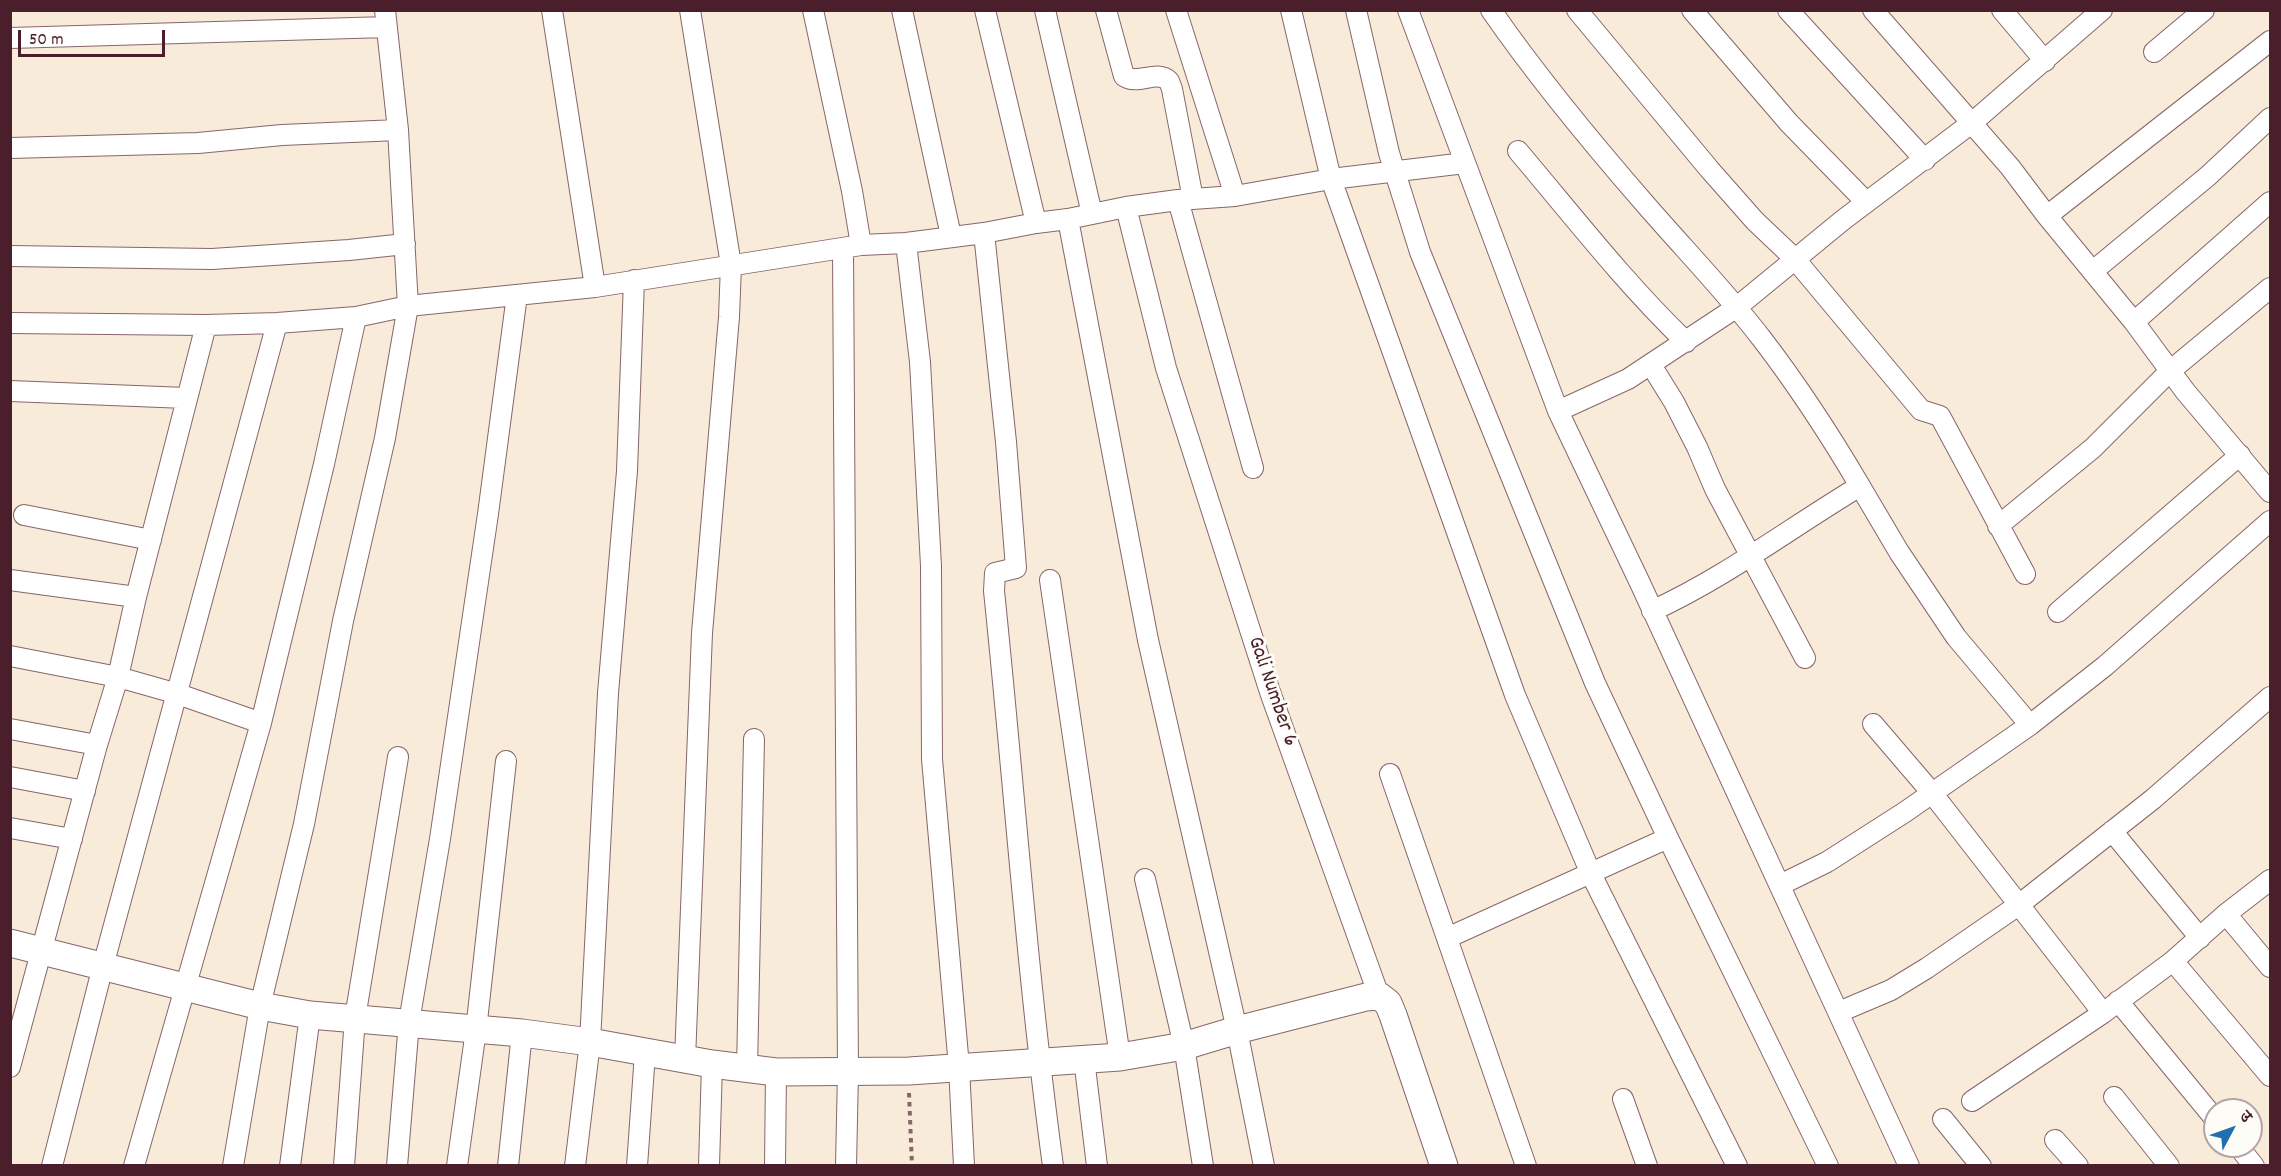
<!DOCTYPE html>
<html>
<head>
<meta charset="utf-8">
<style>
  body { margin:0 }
  #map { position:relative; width:2281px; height:1176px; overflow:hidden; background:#f8ebda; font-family:Dekko,"Playpen Sans Deva",sans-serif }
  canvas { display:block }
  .frame { position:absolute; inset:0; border:12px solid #4a1f2b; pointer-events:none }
  .north { position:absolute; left:2203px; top:1098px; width:60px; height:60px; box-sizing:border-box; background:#fdfcf7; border:2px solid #b5a4a5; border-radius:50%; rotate:49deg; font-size:16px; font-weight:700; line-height:24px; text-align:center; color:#4a1f2b }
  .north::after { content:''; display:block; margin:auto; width:21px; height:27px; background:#1f6fb2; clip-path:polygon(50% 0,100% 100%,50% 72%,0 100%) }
  .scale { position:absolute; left:18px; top:30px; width:147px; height:27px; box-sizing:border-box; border:3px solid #4a1f2b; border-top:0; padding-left:8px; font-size:18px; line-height:21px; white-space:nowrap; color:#4a1f2b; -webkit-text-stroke:4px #fdfcf7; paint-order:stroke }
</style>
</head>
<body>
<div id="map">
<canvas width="2281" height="1176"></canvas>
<div class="frame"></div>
<div class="north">उ</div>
<div class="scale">50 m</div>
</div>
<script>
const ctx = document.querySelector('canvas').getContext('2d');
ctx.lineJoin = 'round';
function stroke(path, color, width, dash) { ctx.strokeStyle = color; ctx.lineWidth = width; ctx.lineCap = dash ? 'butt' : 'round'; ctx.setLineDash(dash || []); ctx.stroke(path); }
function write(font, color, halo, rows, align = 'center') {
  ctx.font = font + ' Dekko,sans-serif'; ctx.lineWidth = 6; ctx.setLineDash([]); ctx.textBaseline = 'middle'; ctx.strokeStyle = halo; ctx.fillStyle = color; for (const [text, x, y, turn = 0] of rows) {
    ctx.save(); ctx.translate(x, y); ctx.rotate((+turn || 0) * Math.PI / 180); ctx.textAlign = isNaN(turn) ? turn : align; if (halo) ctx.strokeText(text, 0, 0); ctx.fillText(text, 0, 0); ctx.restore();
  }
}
const path = new Path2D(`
  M909,1093l3,73`);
const street = new Path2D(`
  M552,10l43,277
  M813,10l39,181 9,54
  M902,10l49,226
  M985,10l51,213
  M1045,10l47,204
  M1106,10l18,66c14,10 32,-7 45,5l3,8 21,110
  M1176,10l59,186
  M1291,10l40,169 184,516 76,179 146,292
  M1356,10l33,143 31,99 175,431 73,155 160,328
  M1408,10l150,401 82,172 269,583
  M1491,10c47,68 101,133 155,195 39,45 80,87 116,134 36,47 68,96 98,147
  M1577,10l133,160 45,51 39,37 127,152 19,6 85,158
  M1692,10l97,113 77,79
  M1788,10l137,150
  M1873,10l137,157 37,49 87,106 51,69 85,101
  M2002,10l43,51
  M10,38l377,-11
  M2154,52l50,-42
  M10,148l188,-5 84,-8 116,-5
  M1518,151c55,65 106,131 168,191
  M1178,200l75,268
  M1126,207l40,161 104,324 109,304
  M2047,216l223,-175
  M1068,219l80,421 89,390 27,136
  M984,233l22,209 10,126 -21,5 -1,18c20,192 33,384 59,575
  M906,243l14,119 11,204 1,193 27,308 5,99
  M843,248l5,824 -2,94
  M10,256l202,3 137,-9 56,-6
  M2093,271l115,-95 62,-58
  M2134,322l136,-120
  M10,323l196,2 71,-2 79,-6 52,-11 187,-19 266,-42 45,-2 78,-10 52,-10 32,-4 58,-12 52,-7 57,-4 96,-17 134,-16
  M1651,365l23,37 23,45 18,42 90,169
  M10,391l176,7
  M1558,411l70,-32 109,-72 106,-87 130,-98 129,-112
  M24,515l127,25
  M1998,526l95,-78 77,-77 100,-83
  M10,580l126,17
  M1050,580l70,477
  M1652,611c74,-34 138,-83 208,-125l39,66 57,85 74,88
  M2058,612l182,-157
  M10,656l108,21 60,17 83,29
  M1873,724l59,69 171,220
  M10,729l87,16
  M1390,774l136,392
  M10,777l75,14
  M10,828l62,11
  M2112,831l88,107
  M1145,879l39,167 19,120
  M1780,885l47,-23 78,-50 125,-87 75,-59 165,-145
  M2226,914l44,53
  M1447,938l221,-100
  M2173,961l97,115
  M2118,1001l97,118
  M1839,1012l52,-22 36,-22 93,-64 133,-105 117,-102
  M685,1059l17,-426 27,-316 2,-52 -41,-255
  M1084,1059l13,107
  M10,1067l87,-322 21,-68 18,-80 70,-272
  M747,1069l7,-330
  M2114,1097l55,69
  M1623,1099l24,67
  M1972,1101l131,-88 70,-52 53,-47 44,-34
  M1943,1119l38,47
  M2055,1140l23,26
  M2238,1146l16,20
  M52,1166l51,-200 174,-643
  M134,1166l127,-443 63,-259 32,-147
  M233,1166l27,-160 44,-182 39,-203 42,-183 23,-132 -10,-176 -13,-120
  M290,1166l20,-151
  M344,1166l11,-148 43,-261
  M397,1166l12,-144 31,-183 48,-325 29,-219
  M457,1166l19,-136 30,-269
  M508,1166l14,-133
  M575,1166l15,-124 18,-349 19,-222 7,-191
  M637,1166l8,-113
  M709,1166l3,-102
  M775,1166l1,-94`);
const secondary = new Path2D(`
  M10,943l250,63 50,9 212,18 68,9 122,22 64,8 133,-1 211,-14 64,-11 53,-16 129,-33 13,-1 9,7 5,12 51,151`);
const streetNames = [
  ["Gali Number 6",1271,692,71]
];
stroke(street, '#876668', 22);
stroke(secondary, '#876668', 29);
stroke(path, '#876668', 4, [4.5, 4.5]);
stroke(street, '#fff', 20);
stroke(secondary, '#fff', 27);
write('22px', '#4a1f2b', '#fdfcf7', streetNames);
</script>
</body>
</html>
